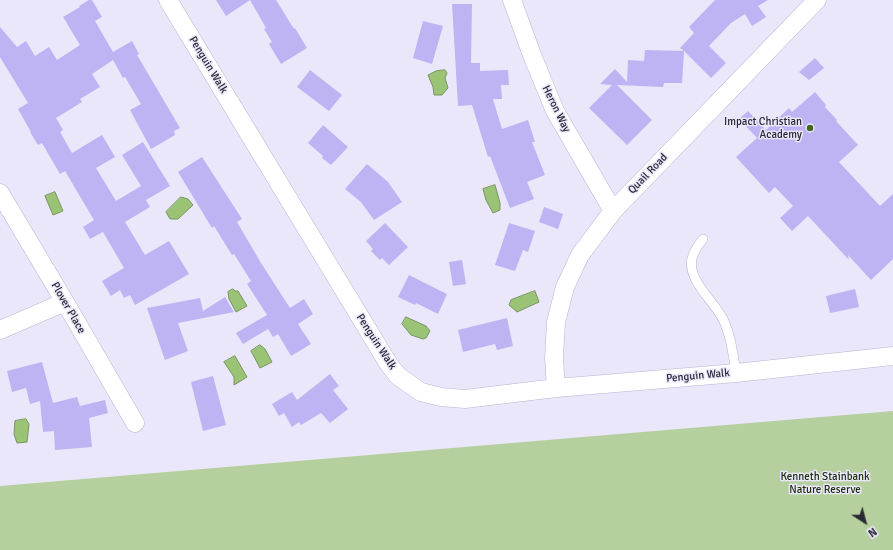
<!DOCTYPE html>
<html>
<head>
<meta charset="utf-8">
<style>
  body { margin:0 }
  #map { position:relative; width:893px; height:550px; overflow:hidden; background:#eae7fa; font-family:Signika,sans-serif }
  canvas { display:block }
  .north { position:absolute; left:845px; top:502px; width:40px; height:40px; -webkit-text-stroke:3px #eae7fa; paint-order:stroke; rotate:144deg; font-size:11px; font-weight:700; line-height:16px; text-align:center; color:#2a2834 }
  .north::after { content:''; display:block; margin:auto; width:14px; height:18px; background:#2a2834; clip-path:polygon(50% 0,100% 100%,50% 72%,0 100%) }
</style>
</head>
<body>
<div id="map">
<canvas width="893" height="550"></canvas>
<div class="north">N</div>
</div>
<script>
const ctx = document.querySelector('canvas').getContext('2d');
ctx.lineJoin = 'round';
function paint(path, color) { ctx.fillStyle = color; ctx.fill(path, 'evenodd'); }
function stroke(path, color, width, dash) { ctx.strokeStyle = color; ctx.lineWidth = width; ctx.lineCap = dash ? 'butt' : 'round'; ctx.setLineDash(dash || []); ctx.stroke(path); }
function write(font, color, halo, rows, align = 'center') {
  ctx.font = font + ' Signika,sans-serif'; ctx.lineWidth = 3; ctx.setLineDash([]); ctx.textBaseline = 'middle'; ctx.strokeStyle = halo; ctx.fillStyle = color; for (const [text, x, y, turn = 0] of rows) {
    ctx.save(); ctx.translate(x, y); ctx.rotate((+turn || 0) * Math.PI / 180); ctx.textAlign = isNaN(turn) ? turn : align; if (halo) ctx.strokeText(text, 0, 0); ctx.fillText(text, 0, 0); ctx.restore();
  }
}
const green = new Path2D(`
  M893,411v139h-893v-64z`);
const water = new Path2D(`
  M445,70l2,3 -2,5 3,10 -6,7h-8l-1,-8 -5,-12 8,-4z
  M495,185l5,18v7l-7,3 -7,-13 -3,-11z
  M55,192l8,19 -10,4 -8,-19z
  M181,197l7,2 5,6 -15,14h-8l-4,-7z
  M233,289l2,2h3l9,15 -11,6 -7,-13 -1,-7z
  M535,291l4,11 -22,10 -8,-7 2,-5z
  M406,317l20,9 4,5 -4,7 -3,1 -12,-4 -9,-11z
  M260,345l5,4 7,13 -12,6 -9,-17z
  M235,356l12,21 -13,8v-8l-10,-15z
  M26,419l3,5 -2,18 -10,1 -3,-9 1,-13z`);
const building = new Path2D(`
  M89,0h3l10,17 -7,4 18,31 19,-11 7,13 -2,1 43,73 -6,3 1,4 -24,14 -21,-39 11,-6 -16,-27 -2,1 -10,-18 -21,14 8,13 -20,12 2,3 -26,16 7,12 -3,2 12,21 30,-18 13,22 -19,11 20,33 25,-15 -19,-31 21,-13 27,44 -24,14 4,7 -25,15 20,33 24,-14 20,33 -54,31 -5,-10 -6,3 -4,-8 -9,6 -9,-15 22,-13 -21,-36 -13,7 -7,-12 11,-7 -29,-49 -5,3 -18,-31 -4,2 -8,-13h1l-13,-23 10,-6 -28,-46v-30l17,20 9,-6 9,15 14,-9 8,13 23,-15 -17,-28 17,-10 -1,-1z
  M216,0h60l18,29 1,-1 12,20 -26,16 -12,-20 3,-2 -8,-13 2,-1 -16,-28 -24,16z
  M715,0h53l-10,6 8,11 -14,9 -7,-12 -14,9 -22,23 17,17 -15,15 -27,-27 -2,32h-18l-1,4 -46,-2 35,35 -25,25 -38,-37 23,-23 -12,-1 15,-15 12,13 1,-22 16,1 1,-11 39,1 -4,-3 14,-15 -5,-6z
  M452,4h20l-1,59h9v8l28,-1 1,15h-8l1,14h-9l9,30 26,-9 7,22h-3l13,33 -18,7 7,17 -24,9 -20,-52 -2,1 -16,-52 -14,1z
  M423,21l20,5 -11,38 -19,-6z
  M815,58l9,10 -15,12 -10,-8z
  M310,70l32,25 -13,16 -32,-24z
  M815,92l11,13 -1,2 12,13 -1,1 22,24 -19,17 41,44 13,-12v65l-22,21 -23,-25 1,5 -41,-44 -16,15 -12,-13 13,-12 -18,-19 -6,6 -33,-36 21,-19 -18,-19 9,-8 18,19 23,-22 3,4z
  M323,125l25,22 -17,18 -9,-7 1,-2 -15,-13z
  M202,157l40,62 -5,3 24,41 29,45 14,-9 9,15 -15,10 13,20 -20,12 -13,-22 -5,3 -5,-8 -25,15 -7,-11 31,-18 -20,-31 4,-3 -17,-27 -2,1 -18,-29 -2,2 -34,-56z
  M367,164l21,18 14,20 -28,18 -13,-18 -16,-13z
  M544,207l19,7 -5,15 -19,-7z
  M385,223l23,24 -19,18 -7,-7 -2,2 -9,-9 2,-2 -7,-8z
  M509,223l26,8 -7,21 -5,-2 -8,21 -20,-6z
  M462,260l4,24 -13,2 -4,-24z
  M409,275l38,19 -9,20 -22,-11 -1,2 -17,-8z
  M855,289l4,18 -29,6 -4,-17z
  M225,297l9,15 -56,11 10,28 -23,9 -18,-52 53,-10 3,13z
  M507,318l6,28 -16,4 -2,-6 -32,8 -5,-22z
  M42,362l11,41 24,-6 3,9 25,-6 3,13 -19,5 3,29 -37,3 -1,-19 -11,1 -3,-31 -10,3 -4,-16 -14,4 -5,-21z
  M330,374l9,12 -6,4 15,19 -18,14 -9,-10 -20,12 -2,-3 -7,5 -8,-14 -5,3 -7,-12 20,-12 5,8z
  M213,376l13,49 -23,6 -12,-49z`);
const lane = new Path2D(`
  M703,239c-4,5 -8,11 -10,16 -9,23 21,46 30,64 8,17 10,35 13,54`);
const street = new Path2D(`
  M168,0l220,363 10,13 23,16 20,5 24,2 91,-11 180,-15 157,-17
  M512,0l20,55 23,56 58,100
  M0,193l65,109 70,121
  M0,330l65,-28
  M556,388l-2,-30 2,-36 9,-35 15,-32 33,-44 58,-60 146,-151`);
const markers = [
  [810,128,4,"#45671e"]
];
const streetNames = [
  ["Penguin Walk",208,65,59],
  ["Heron Way",556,109,64],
  ["Quail Road",648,174,-46],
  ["Plover Place",68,308,60],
  ["Penguin Walk",376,342,57],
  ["Penguin Walk",698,376,-5]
];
const poiNames = [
  ["Impact Christian",802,122],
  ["Academy",802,135]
];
const parkNames = [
  ["Kenneth Stainbank",825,477],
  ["Nature Reserve",825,490]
];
paint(green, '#b5cf9e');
paint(water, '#9bc375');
stroke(water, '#799462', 1);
paint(building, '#beb3f3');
stroke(lane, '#b7b3d1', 10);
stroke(street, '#b7b3d1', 19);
stroke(lane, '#fff', 9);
stroke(street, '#fff', 18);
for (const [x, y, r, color] of markers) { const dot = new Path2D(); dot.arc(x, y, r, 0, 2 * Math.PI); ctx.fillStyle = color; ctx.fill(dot); stroke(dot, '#eae7fa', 1.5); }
write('11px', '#2a2834', '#eae7fa', streetNames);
write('11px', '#2a2834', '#eae7fa', poiNames, 'right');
write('11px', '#202f0f', '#eae7fa', parkNames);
</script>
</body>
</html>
